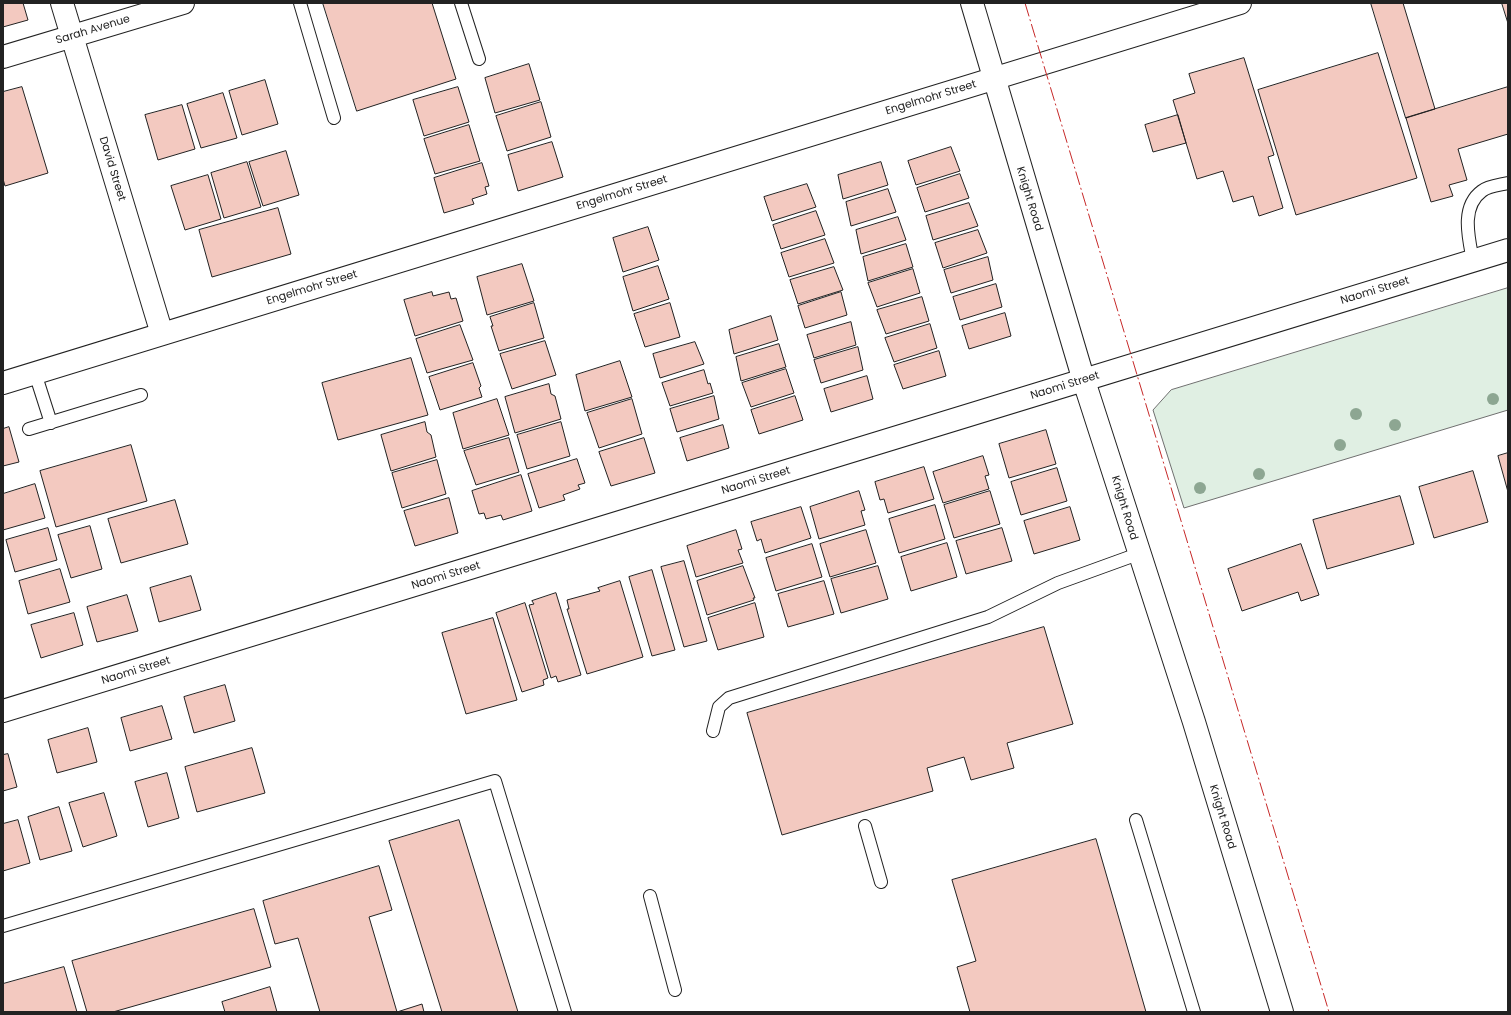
<!DOCTYPE html>
<html>
<head>
<meta charset="utf-8">
<style>
  body { margin:0 }
  #map { position:relative; width:1511px; height:1015px; overflow:hidden; background:#fff; font-family:Poppins,sans-serif }
  canvas { display:block }
  .frame { position:absolute; inset:0; border:4px solid #222; pointer-events:none }
</style>
</head>
<body>
<div id="map">
<canvas width="1511" height="1015"></canvas>
<div class="frame"></div>
</div>
<script>
const ctx = document.querySelector('canvas').getContext('2d');
ctx.lineJoin = 'round';
function paint(path, color) { ctx.fillStyle = color; ctx.fill(path, 'evenodd'); }
function stroke(path, color, width, dash) { ctx.strokeStyle = color; ctx.lineWidth = width; ctx.lineCap = dash ? 'butt' : 'round'; ctx.setLineDash(dash || []); ctx.stroke(path); }
function write(font, color, halo, rows, align = 'center') {
  ctx.font = font + ' Poppins,sans-serif'; ctx.lineWidth = 3; ctx.setLineDash([]); ctx.textBaseline = 'middle'; ctx.strokeStyle = halo; ctx.fillStyle = color; for (const [text, x, y, turn = 0] of rows) {
    ctx.save(); ctx.translate(x, y); ctx.rotate((+turn || 0) * Math.PI / 180); ctx.textAlign = isNaN(turn) ? turn : align; if (halo) ctx.strokeText(text, 0, 0); ctx.fillText(text, 0, 0); ctx.restore();
  }
}
const green = new Path2D(`
  M1508,288v122l-324,98 -31,-98 18,-20z`);
const building = new Path2D(`
  M3,3h20l5,17 -25,7z
  M323,3h109l24,76 -99,32z
  M1371,3h32l32,106 -29,9z
  M1502,3h6v20z
  M1378,53l39,125 -121,37 -38,-125z
  M1244,58l30,97 -6,2 15,51 -24,8 -6,-20 -20,6 -10,-31 -26,8 -24,-79 22,-7 -6,-19z
  M529,64l11,36 -45,13 -10,-35z
  M265,80l13,44 -36,11 -13,-44z
  M22,87l26,86 -43,13 -2,-7v-87z
  M458,87l11,35 -45,14 -11,-36z
  M1508,87v47l-50,15 9,31 -18,5 4,11 -22,6 -25,-84z
  M223,93l14,45 -36,10 -14,-44z
  M541,102l10,35 -44,14 -11,-35z
  M182,105l13,44 -37,11 -13,-45z
  M1178,115l8,28 -33,9 -8,-27z
  M469,125l11,36 -45,13 -11,-35z
  M552,142l11,35 -45,14 -10,-36z
  M951,147l9,24 -44,14 -8,-24z
  M286,151l13,44 -36,11 -14,-44z
  M247,162l14,45 -37,11 -13,-45z
  M881,162l7,23 -45,14 -5,-24z
  M482,163l7,23 -4,1 2,7 -15,5 2,5 -30,9 -10,-35z
  M960,174l9,24 -44,14 -8,-24z
  M208,175l13,44 -36,11 -14,-44z
  M807,184l9,23 -44,14 -8,-24z
  M888,189l8,23 -45,14 -5,-24z
  M969,203l9,23 -45,14 -7,-24z
  M278,208l13,46 -79,23 -13,-47z
  M816,211l9,24 -44,14 -8,-24z
  M898,217l8,23 -45,14 -5,-24z
  M648,227l11,33 -36,12 -10,-34z
  M978,230l9,23 -44,15 -8,-25z
  M825,239l9,24 -45,14 -8,-24z
  M906,244l7,23 -45,14 -5,-24z
  M988,257l5,23 -42,13 -7,-23z
  M522,264l12,37 -47,14 -10,-38z
  M658,266l11,33 -36,12 -10,-34z
  M834,267l9,23 -45,14 -8,-24z
  M913,269l7,24 -43,14 -9,-24z
  M996,284l6,23 -42,13 -7,-23z
  M432,292l1,4 16,-4 2,7 5,-1 7,23 -48,15 -11,-36z
  M841,292l6,23 -42,13 -7,-22z
  M922,297l7,24 -43,13 -9,-24z
  M534,303l10,35 -45,13 -8,-25h2l-3,-9z
  M670,303l10,34 -35,10 -11,-33z
  M1005,313l6,23 -42,13 -7,-23z
  M771,316l7,24 -44,14 -5,-24z
  M851,322l5,23 -42,13 -7,-23z
  M930,324l7,24 -43,14 -9,-24z
  M460,325l13,35 -46,13 -11,-34z
  M545,341l11,34 -44,14 -12,-35z
  M695,342l9,22 -44,14 -7,-24z
  M779,344l7,23 -45,14 -5,-24z
  M858,347l5,23 -42,13 -7,-23z
  M939,351l7,25 -43,13 -9,-24z
  M411,358l17,57 -90,25 -16,-57z
  M620,361l12,36 -47,14 -9,-36z
  M473,363l8,23 -2,2 3,9 -42,13 -11,-33z
  M786,369l8,24 -43,14 -9,-24z
  M704,370l4,14 2,-1 3,10 -43,13 -8,-23z
  M867,376l6,23 -42,13 -7,-23z
  M549,384l2,10 4,2 6,23 -46,14 -10,-36z
  M714,396l5,23 -42,13 -7,-23z
  M795,396l8,24 -44,14 -8,-24z
  M497,399l12,36 -46,14 -10,-36z
  M632,399l10,35 -43,14 -12,-35z
  M425,422l2,10 4,3 5,22 -45,14 -10,-36z
  M561,422l9,34 -43,13 -10,-34z
  M723,425l6,23 -42,13 -7,-23z
  M9,427l10,35 -16,4v-37z
  M1046,430l10,34 -47,14 -10,-34z
  M509,438l10,34 -43,13 -12,-34z
  M644,438l11,35 -44,13 -12,-34z
  M131,445l16,56 -91,26 -16,-56z
  M1508,453v39l-10,-36z
  M983,456l6,19 -4,1 4,13 -46,14 -10,-31z
  M577,459l8,24 -7,2 2,4 -17,6 2,5 -26,8 -11,-34z
  M437,460l9,34 -44,14 -10,-35z
  M924,467l10,32 -46,14 -4,-14 -4,1 -5,-18z
  M1057,468l10,33 -46,14 -10,-33z
  M1473,471l15,51 -54,16 -15,-51z
  M521,475l11,36 -29,9 -2,-5 -15,4 -2,-6 -5,1 -7,-23z
  M35,484l10,34 -42,12v-36z
  M859,491l6,19 -4,1 4,14 -46,14 -9,-32z
  M990,491l10,33 -46,14 -10,-33z
  M1400,496l14,48 -87,25 -14,-49z
  M449,498l9,35 -43,13 -11,-35z
  M175,500l13,44 -67,19 -13,-44z
  M935,505l10,34 -46,14 -10,-34z
  M801,507l10,31 -46,15 -4,-14 -4,2 -6,-19z
  M1070,507l10,33 -46,14 -10,-33z
  M90,526l12,43 -31,9 -13,-43z
  M48,528l9,32 -42,12 -9,-32z
  M1002,528l10,33 -46,13 -10,-33z
  M736,530l6,19 -4,1 5,13 -47,14 -9,-31z
  M866,530l10,33 -46,14 -10,-33z
  M947,543l10,34 -46,14 -10,-34z
  M812,544l10,33 -46,14 -10,-33z
  M1301,544l18,51 -18,6 -3,-9 -56,19 -14,-42z
  M684,561l23,80 -23,6 -23,-80z
  M743,566l12,32h-2l1,2 -47,15 -10,-34z
  M878,566l10,33 -47,14 -10,-34z
  M60,569l10,33 -42,12 -9,-33z
  M652,570l23,80 -23,6 -23,-79z
  M191,576l10,34 -42,12 -9,-34z
  M620,581l23,76 -56,17 -20,-65h2l-2,-9 33,-9 -2,-3z
  M824,581l10,33 -46,13 -10,-33z
  M556,593l25,82 -23,7 -2,-6 -5,2 -22,-73 5,-1 -2,-3z
  M127,595l11,36 -41,11 -10,-35z
  M525,603l23,75 -5,2 1,5 -22,7 -26,-79z
  M755,603l9,34 -46,13 -10,-32z
  M74,613l9,32 -42,13 -10,-33z
  M493,618l24,82 -51,14 -24,-81z
  M1044,627l29,97 -66,19 7,25 -43,12 -7,-23 -37,11 6,23 -151,44 -35,-122z
  M225,685l10,36 -41,12 -10,-36z
  M162,706l10,33 -42,12 -9,-33z
  M88,728l9,34 -40,11 -9,-33z
  M252,748l13,45 -68,19 -12,-45z
  M8,754l9,33 -14,4v-36z
  M167,773l12,45 -31,9 -13,-45z
  M104,793l13,43 -34,11 -14,-44z
  M59,807l13,44 -32,9 -12,-43z
  M18,820l12,43 -27,8v-47z
  M459,820l59,192h-76l-53,-171z
  M1096,839l50,173h-176l-13,-45 19,-6 -24,-81z
  M379,866l13,44 -23,7 28,95 25,-8 2,8h-104l-22,-74 -23,6 -12,-43z
  M254,909l17,58 -158,45h-26l-15,-51z
  M64,967l13,45h-74v-28z
  M270,987l7,25h-52l-3,-10z`);
const service = new Path2D(`
  M300,3l34,115
  M461,3l18,56
  M1473,261c-4,-22 -13,-54 9,-70 6,-5 18,-6 26,-8
  M35,373l16,50
  M29,429l112,-34
  M713,731l6,-24 10,-9 259,-81 70,-34 80,-29
  M1136,820l58,192
  M865,826l16,56
  M650,896l25,94
  M3,926l492,-145 70,231`);
const minor = new Path2D(`
  M62,3l100,331
  M3,57l180,-54
  M3,383l1237,-380`);
const tertiary = new Path2D(`
  M972,3l112,378 110,341 88,290
  M3,711l1505,-461`);
const power = new Path2D(`
  M1025,3l304,1009`);
const trees = [
  [1493,399],
  [1356,414],
  [1395,425],
  [1340,445],
  [1259,474],
  [1200,488]
];
const streetNames = [
  ["Sarah Avenue",93,30,-17],
  ["Engelmohr Street",931,98,-17],
  ["David Street",112,169,73],
  ["Engelmohr Street",622,193,-17],
  ["Knight Road",1029,199,73],
  ["Engelmohr Street",312,288,-17],
  ["Naomi Street",1375,291,-17],
  ["Naomi Street",1065,386,-17],
  ["Naomi Street",756,481,-17],
  ["Knight Road",1124,508,73],
  ["Naomi Street",446,576,-17],
  ["Naomi Street",136,671,-17],
  ["Knight Road",1222,817,73]
];
paint(green, '#e0efe3');
stroke(green, '#6f6f6f', 1);
paint(building, '#f3c9c0');
stroke(building, '#222', 1);
stroke(service, '#222', 14);
stroke(minor, '#222', 24);
stroke(tertiary, '#222', 24);
stroke(service, '#fff', 12);
stroke(minor, '#fff', 22);
stroke(tertiary, '#fff', 22);
stroke(power, '#c62828', 1, [14, 3, 2, 3]);
ctx.fillStyle = '#8da692';
for (const [x, y] of trees) { ctx.beginPath(); ctx.arc(x, y, 6, 0, 2 * Math.PI); ctx.fill(); }
write('11px', '#222', '#fff', streetNames);
</script>
</body>
</html>
